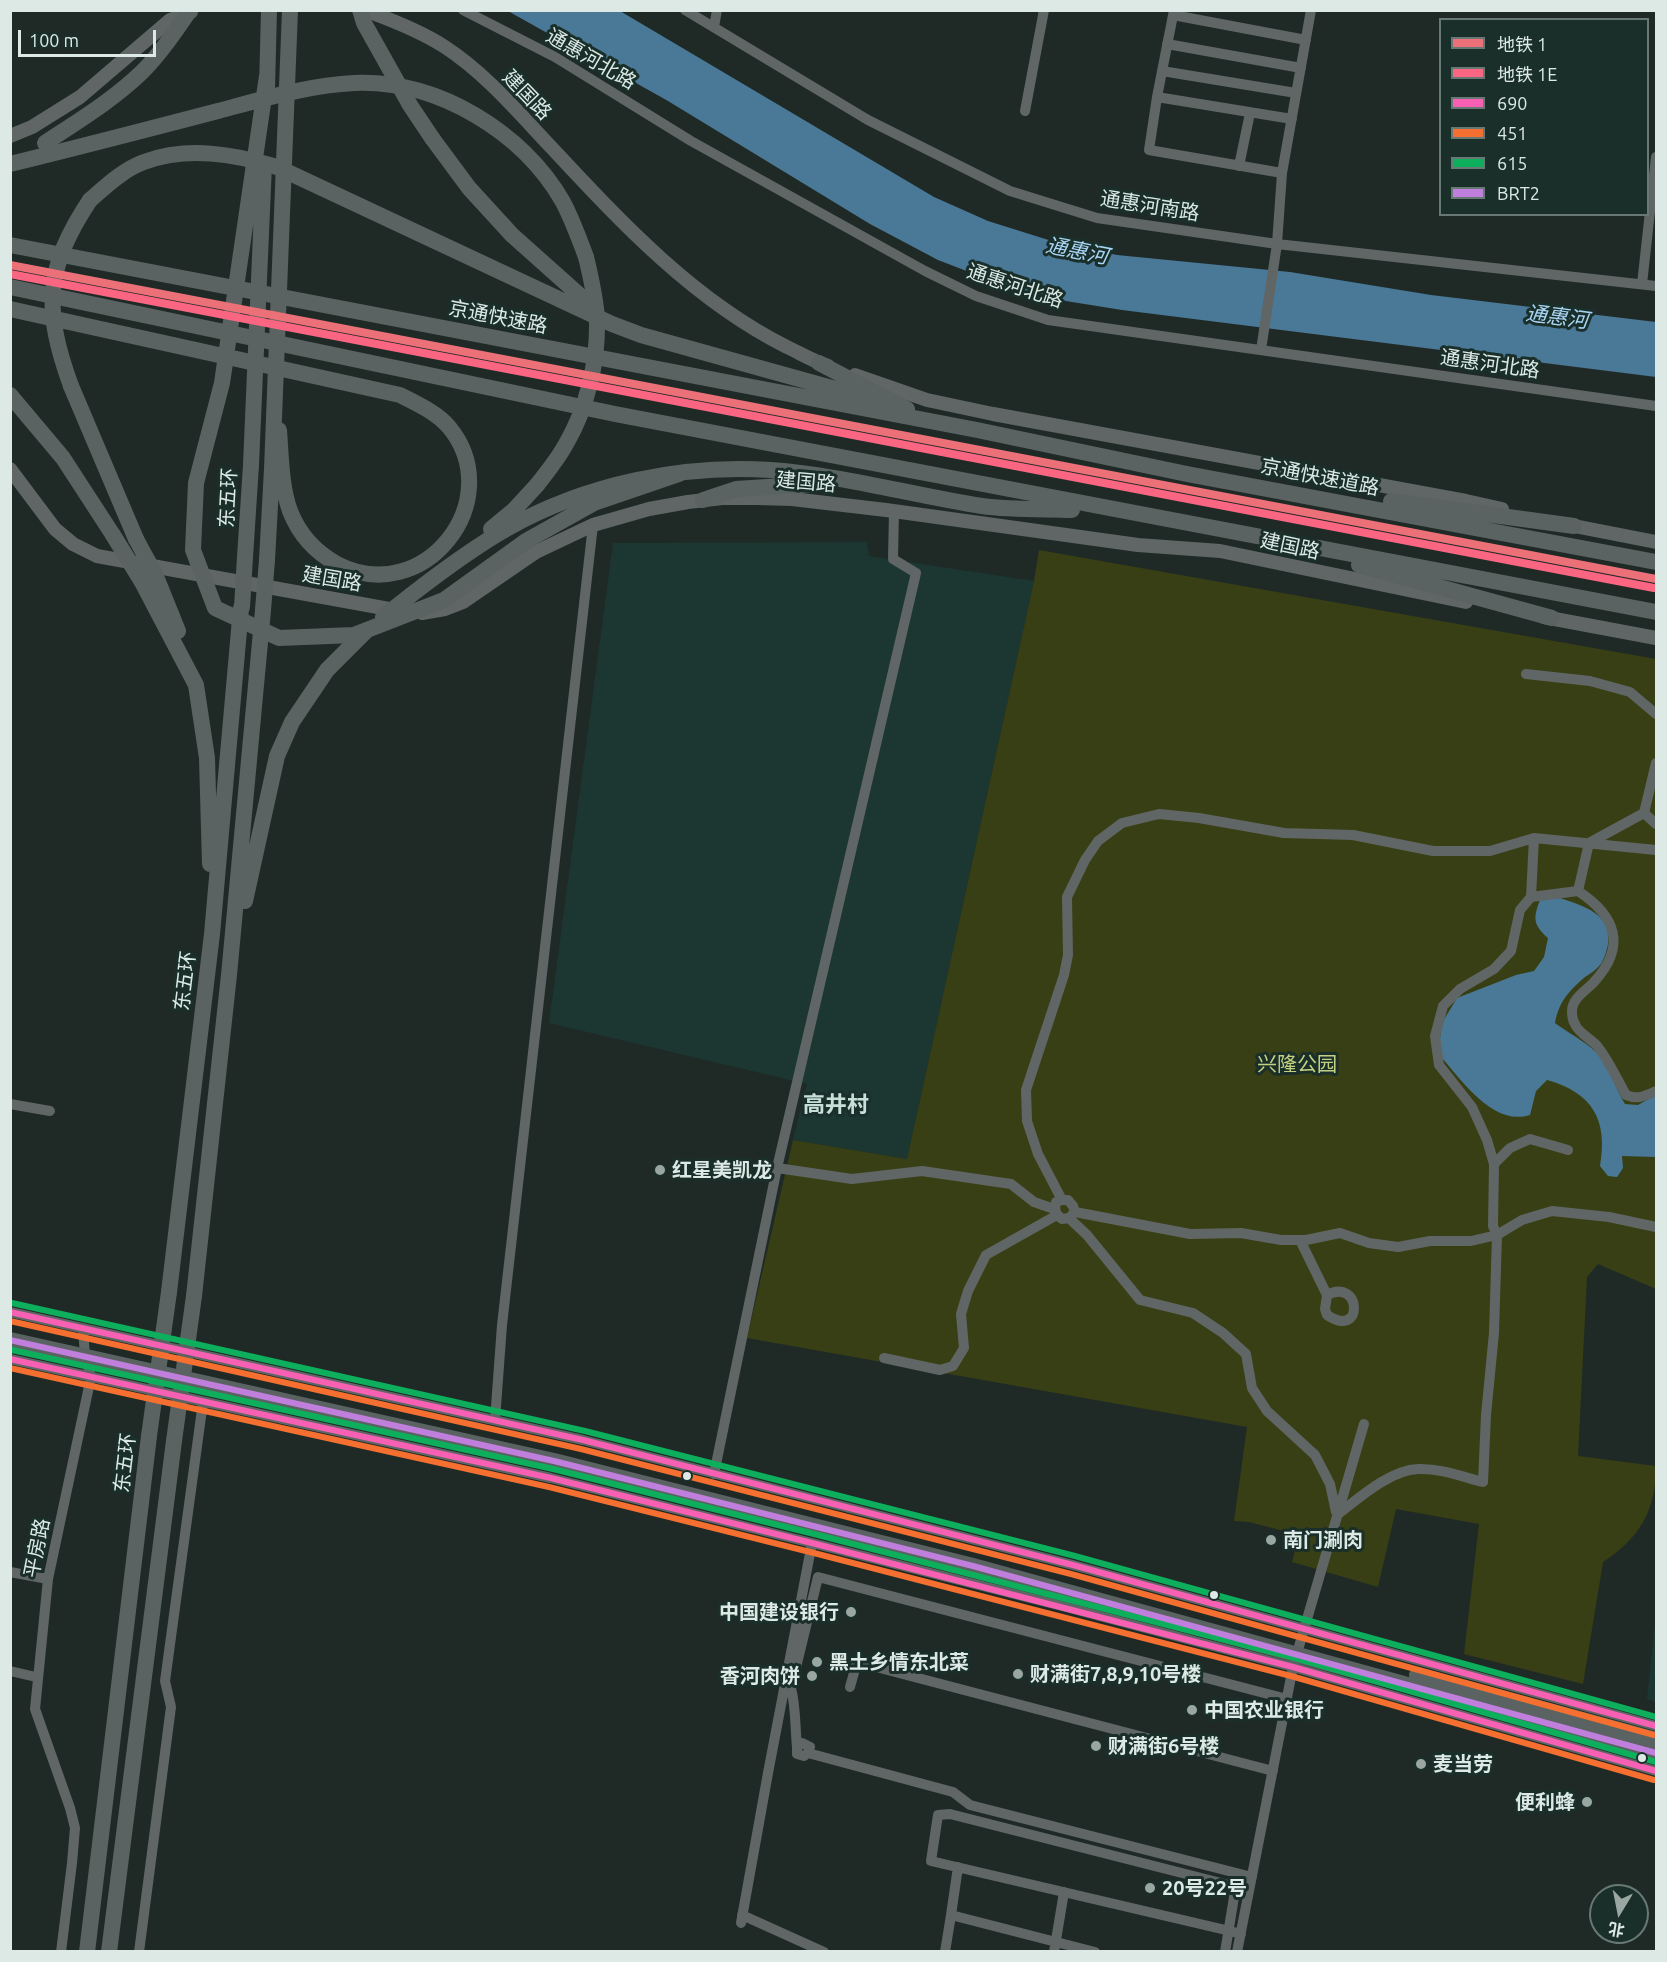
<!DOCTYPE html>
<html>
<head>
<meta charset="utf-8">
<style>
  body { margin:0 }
  #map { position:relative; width:1667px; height:1962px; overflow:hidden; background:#1f2a27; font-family:Ubuntu,"Noto Sans SC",sans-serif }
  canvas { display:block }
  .frame { position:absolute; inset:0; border:12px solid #dce9e5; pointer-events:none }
  .legend { position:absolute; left:1439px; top:18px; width:210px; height:198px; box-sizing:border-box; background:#1a2f2a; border:2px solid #687975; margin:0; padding:8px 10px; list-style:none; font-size:18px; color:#dce9e5 }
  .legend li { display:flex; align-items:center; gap:12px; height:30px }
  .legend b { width:30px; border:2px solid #687975 }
  .north { position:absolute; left:1589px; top:1884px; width:60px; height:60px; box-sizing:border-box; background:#1a2f2a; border:2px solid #687975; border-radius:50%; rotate:190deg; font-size:16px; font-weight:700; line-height:24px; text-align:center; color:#dce9e5 }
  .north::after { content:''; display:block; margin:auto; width:21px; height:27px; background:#9aa6a2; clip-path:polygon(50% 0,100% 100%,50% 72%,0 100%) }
  .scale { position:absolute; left:18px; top:30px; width:138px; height:27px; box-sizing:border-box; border:3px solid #dce9e5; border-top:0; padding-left:8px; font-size:18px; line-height:21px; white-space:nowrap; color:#dce9e5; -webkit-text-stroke:4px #1a2f2a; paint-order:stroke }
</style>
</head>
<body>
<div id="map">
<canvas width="1667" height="1962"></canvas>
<div class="frame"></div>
<ul class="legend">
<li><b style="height:8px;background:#eb7078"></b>地铁 1</li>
<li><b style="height:8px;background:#fa6682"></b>地铁 1E</li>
<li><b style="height:8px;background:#f860b3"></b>690</li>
<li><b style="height:8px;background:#f46f30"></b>451</li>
<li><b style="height:8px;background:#0daf5c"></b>615</li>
<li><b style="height:8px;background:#c07fdc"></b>BRT2</li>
</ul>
<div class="north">北</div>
<div class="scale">100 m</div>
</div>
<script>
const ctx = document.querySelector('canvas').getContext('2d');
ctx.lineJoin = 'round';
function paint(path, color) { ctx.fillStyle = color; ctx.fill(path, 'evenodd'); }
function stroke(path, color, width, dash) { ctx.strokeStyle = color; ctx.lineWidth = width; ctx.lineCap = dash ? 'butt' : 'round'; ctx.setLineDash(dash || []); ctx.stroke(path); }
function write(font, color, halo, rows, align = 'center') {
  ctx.font = font + ' Ubuntu,"Noto Sans SC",sans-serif'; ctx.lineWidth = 6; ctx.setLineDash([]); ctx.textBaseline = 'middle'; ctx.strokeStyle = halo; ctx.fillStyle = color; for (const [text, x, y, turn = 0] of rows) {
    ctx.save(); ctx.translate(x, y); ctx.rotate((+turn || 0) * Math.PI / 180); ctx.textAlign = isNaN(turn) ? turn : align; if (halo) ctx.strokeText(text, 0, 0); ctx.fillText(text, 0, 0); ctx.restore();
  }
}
const built = new Path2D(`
  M867,542l2,14 165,25 -127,578 -114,-19 14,-56 -258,-61 64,-480z
  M1656,1615v87l-9,-3z`);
const green = new Path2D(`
  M1039,550l617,109v630l-58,-25 -11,13 -9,179 78,10c0,44 -16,72 -53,96l-20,122 -119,-30 15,-130 -83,-15 -18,78 -86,-25 7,-27 -50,-13 -15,-1 13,-94 -500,-89 46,-198 114,19 127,-578z`);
const water = new Path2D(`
  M508,11h112l314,186 54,24 70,22 59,12 173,17 141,23 225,27v55l-534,-67 -75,-12 -52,-16 -57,-22 -68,-36 -202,-123z
  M1560,898c23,8 52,15 48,46 -1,6 -4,16 -8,21 -4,5 -10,9 -15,12 -16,14 -26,24 -30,46 13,10 37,22 45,34 10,13 16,32 25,47l13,1 18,-10v62l-34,-1 1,12 -6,9 -9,-1 -8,-10c8,-46 -7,-73 -53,-86l-11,11 -6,24c-38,12 -70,-37 -92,-62l4,-30 15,-25 59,-23 18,-4 10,-14 4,-19c-15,-13 -15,-20 -8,-38z`);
const minor = new Path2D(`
  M463,10l92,47 136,84 234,130 51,25 72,24 608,86
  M685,10l183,110 142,71 87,27 180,26 379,42
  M1174,10l-17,87 -8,53 133,23
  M1173,15l133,25
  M714,27l3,-17
  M1167,44l134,24
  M1162,71l134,22
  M1157,97l135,22
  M1025,111l19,-101
  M1239,166l11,-53
  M1642,284l14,-127
  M1261,350l16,-106 5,-71 29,-163
  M1526,674l64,7 40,11 26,22
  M1656,763l-12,50 12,11
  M1644,813l-55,30 -11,48c38,25 49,55 16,91 -7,8 -22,16 -22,29 0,3 1,10 3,13 3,9 17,15 23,23 11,14 19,32 28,48 11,5 19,1 30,-4
  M1531,897l47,-6
  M10,1104l40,7
  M1494,1164l16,-16 20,-9 38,11
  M777,1168l75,11 70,-8 89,13 23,18 20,7
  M1062,1200l-24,-46 -11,-33 -1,-31 38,-115 4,-20 -1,-58 18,-37 13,-19 24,-18 37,-9 40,4 85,15 69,2 80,16h57l44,-13
  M1075,1212l-2,-6 -5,-6h-6l-6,2c-2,8 -1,12 6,17l7,-1 6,-6 115,22 51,-1 40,7h25l34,-7 29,10 29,4 32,-6h41l26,-6 25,-15 30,-9 57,6 47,10
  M1069,1218l18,17 53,65 53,13 30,20 23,21 6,34 15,23 48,44 15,29 6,28
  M1300,1240l27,55 -2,14 2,6c37,25 35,-38 0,-20
  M10,1312l573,128 490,125 583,161
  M884,1358l56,12 13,-4 11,-18 -3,-34 7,-23 18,-36 71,-40
  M10,1359l541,119 261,65 250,63 231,61 363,104
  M495,1420l7,-95 91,-800
  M714,1474l63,-306 139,-595 -23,-14 1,-48
  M1337,1515c22,-17 53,-45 81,-46 22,-1 45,8 65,13l3,-67 8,-82 3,-98 -4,-9 1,-62 -7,-24 -15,-33 -33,-42 -4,-29 8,-30 17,-17 34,-20 17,-18 9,-41 11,-13 3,-59 122,12
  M10,1572l38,7
  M10,1671l26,6
  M850,1687l7,-25 416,109
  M797,1747c-2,-20 -1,-40 -6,-59l27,-111 469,122
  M808,1753l2,-6 -8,-4 -5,4v7l7,2 4,-3 145,39 17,13 282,72
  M958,1867l-7,48 144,37
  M742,1915l82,37
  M741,1923l27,-150 44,-230
  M61,1952l11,-89 3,-35 -5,-20 -35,-99 13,-130 43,-202 -6,-21 -2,-28
  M139,1952l32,-245 -6,-26 38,-279
  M945,1952l6,-37
  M1054,1952l10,-60
  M1225,1952l10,-61 -6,-6 -279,-71 -12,1 -7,46 299,70 11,3
  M1237,1952l56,-285 71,-243`);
const major = new Path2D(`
  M366,10c26,11 55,21 79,37 40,26 73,65 106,100 70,75 142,153 236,200 13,6 26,14 41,19
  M10,136l22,-9 48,-30 90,-77 21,-8
  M855,375l72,25 66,14 473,87 36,8
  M10,469l45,60 18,15 24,12 303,55
  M1564,524l92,18
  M422,613l23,-4 18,-7 73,-50 57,-27 56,-16 39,-7 34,-4h35l35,1 94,11 252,35 82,6 246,51
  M1544,617l112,21`);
const highway = new Path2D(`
  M432,138l37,50 43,47 83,74
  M10,164c70,-17 139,-35 208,-53 45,-12 91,-26 137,-28 83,-3 168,49 208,119 9,17 16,36 23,55
  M90,200c16,-14 34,-31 54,-38 44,-16 90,-8 133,5l335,157 29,11 234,65
  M10,245l967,185 210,44 469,88
  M10,287l605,127 1041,198
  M10,309l390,86c17,9 36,17 49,32 60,73 -25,182 -112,137 -22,-12 -38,-30 -47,-53 -9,-25 -9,-55 -11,-81
  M819,363l88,46
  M71,386l65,153
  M10,395l53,63 50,77
  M703,500l33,-11 78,-5
  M1391,501l183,25
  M491,529l23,-19 23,-25
  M245,557l6,-92
  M267,560l5,-91
  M1359,565l193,53
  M155,574l23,57
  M142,582l54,103 11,73 3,106
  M411,595c31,-24 63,-48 97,-67 78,-44 174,-64 263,-58 71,5 140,25 211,36 29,4 61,3 90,4
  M245,901l32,-145 15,-34 35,-52 39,-39
  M169,1292l43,-358 29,-326
  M194,1296l35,-321 34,-365
  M10,1340l544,121 419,105 683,187
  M1417,1675l239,65
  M87,1952l62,-516
  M109,1952l65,-511`);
const highwayBridge = new Path2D(`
  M360,10l4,13 46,82 22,33
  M267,76l-45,307 -26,100 -3,67 22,58 64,30 75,-3 90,-35 82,-59 68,-38 85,-29
  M267,88l2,-78
  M45,143c33,-22 68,-43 97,-71 18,-18 33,-40 48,-62
  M71,386c-28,-77 -26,-118 19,-186
  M251,465l13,-301
  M272,469l18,-459
  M537,485c10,-13 21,-26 29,-41 21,-36 32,-82 31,-124 -1,-22 -6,-42 -11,-63
  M113,535l29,47
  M136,539l19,35
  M242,607l3,-50
  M263,610l4,-50
  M383,617l28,-22
  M149,1436l20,-144
  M174,1441l20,-145`);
const bus1 = new Path2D(`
  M10,1312l573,128 490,125 583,161
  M10,1359l541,119 261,65 481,124 363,104`);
const bus2 = new Path2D(`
  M10,1321l571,128 490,125 583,161
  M10,1368l539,119 261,65 481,124 363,104`);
const bus3 = new Path2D(`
  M12,1303l573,128 490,125 581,161
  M12,1350l541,119 261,65 481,124 361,104`);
const bus4 = new Path2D(`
  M10,1340l544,121 419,105 683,187`);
const metro1 = new Path2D(`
  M10,265l1646,314`);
const metro2 = new Path2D(`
  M10,274l1644,314`);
const markers = [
  [660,1170,6,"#9aa6a2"],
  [687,1476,5,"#dce9e5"],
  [1271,1540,6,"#9aa6a2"],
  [1214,1595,5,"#dce9e5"],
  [851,1612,6,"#9aa6a2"],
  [817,1662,6,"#9aa6a2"],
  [1018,1674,6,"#9aa6a2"],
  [812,1676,6,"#9aa6a2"],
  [1192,1710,6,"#9aa6a2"],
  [1096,1746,6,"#9aa6a2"],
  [1642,1758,5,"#dce9e5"],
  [1421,1764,6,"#9aa6a2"],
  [1587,1802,6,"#9aa6a2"],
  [1150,1888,6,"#9aa6a2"]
];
const streetNames = [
  ["通惠河北路",591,59,30],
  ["建国路",527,95,46],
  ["通惠河南路",1150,206,9],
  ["通惠河北路",1015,286,18],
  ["京通快速路",498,317,11],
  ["通惠河北路",1490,364,8],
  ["京通快速道路",1320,477,11],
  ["建国路",806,482,5],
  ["东五环",228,498,-87],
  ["建国路",1290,546,12],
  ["建国路",332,579,10],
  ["东五环",185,981,-83],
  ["东五环",125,1463,-83],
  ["平房路",37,1548,-79]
];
const parkNames = [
  ["兴隆公园",1297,1064]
];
const poiNames = [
  ["红星美凯龙",672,1170],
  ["南门涮肉",1283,1540],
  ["中国建设银行",839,1612,"right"],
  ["黑土乡情东北菜",829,1662],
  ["财满街7,8,9,10号楼",1030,1674],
  ["香河肉饼",800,1676,"right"],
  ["中国农业银行",1204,1710],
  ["财满街6号楼",1108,1746],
  ["麦当劳",1433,1764],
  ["便利蜂",1575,1802,"right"],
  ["20号22号",1162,1888]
];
const waterNames = [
  ["通惠河",1077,251,11],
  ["通惠河",1557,317,7]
];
const quarterNames = [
  ["高井村",836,1105]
];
paint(built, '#1c3731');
paint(green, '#383f14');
paint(water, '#4a7997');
stroke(minor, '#606665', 10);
stroke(major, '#5f6665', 14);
stroke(highway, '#5a6362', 16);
stroke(highwayBridge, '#5a6362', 16);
stroke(bus1, '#f860b3', 6);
stroke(bus2, '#f46f30', 6);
stroke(bus3, '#0daf5c', 6);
stroke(bus4, '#c07fdc', 6);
stroke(metro1, '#eb7078', 8);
stroke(metro2, '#fa6682', 8);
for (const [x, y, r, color] of markers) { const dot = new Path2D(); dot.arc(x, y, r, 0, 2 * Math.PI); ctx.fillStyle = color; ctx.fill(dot); stroke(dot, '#1a2f2a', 2); }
write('20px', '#dce9e5', '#1a2f2a', streetNames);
write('20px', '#c3d07f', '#1a2f2a', parkNames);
write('bold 20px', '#dce9e5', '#1a2f2a', poiNames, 'left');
write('italic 21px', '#a9d5f4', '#1a2f2a', waterNames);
write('bold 22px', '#c6e0d9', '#1a2f2a', quarterNames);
</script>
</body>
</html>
